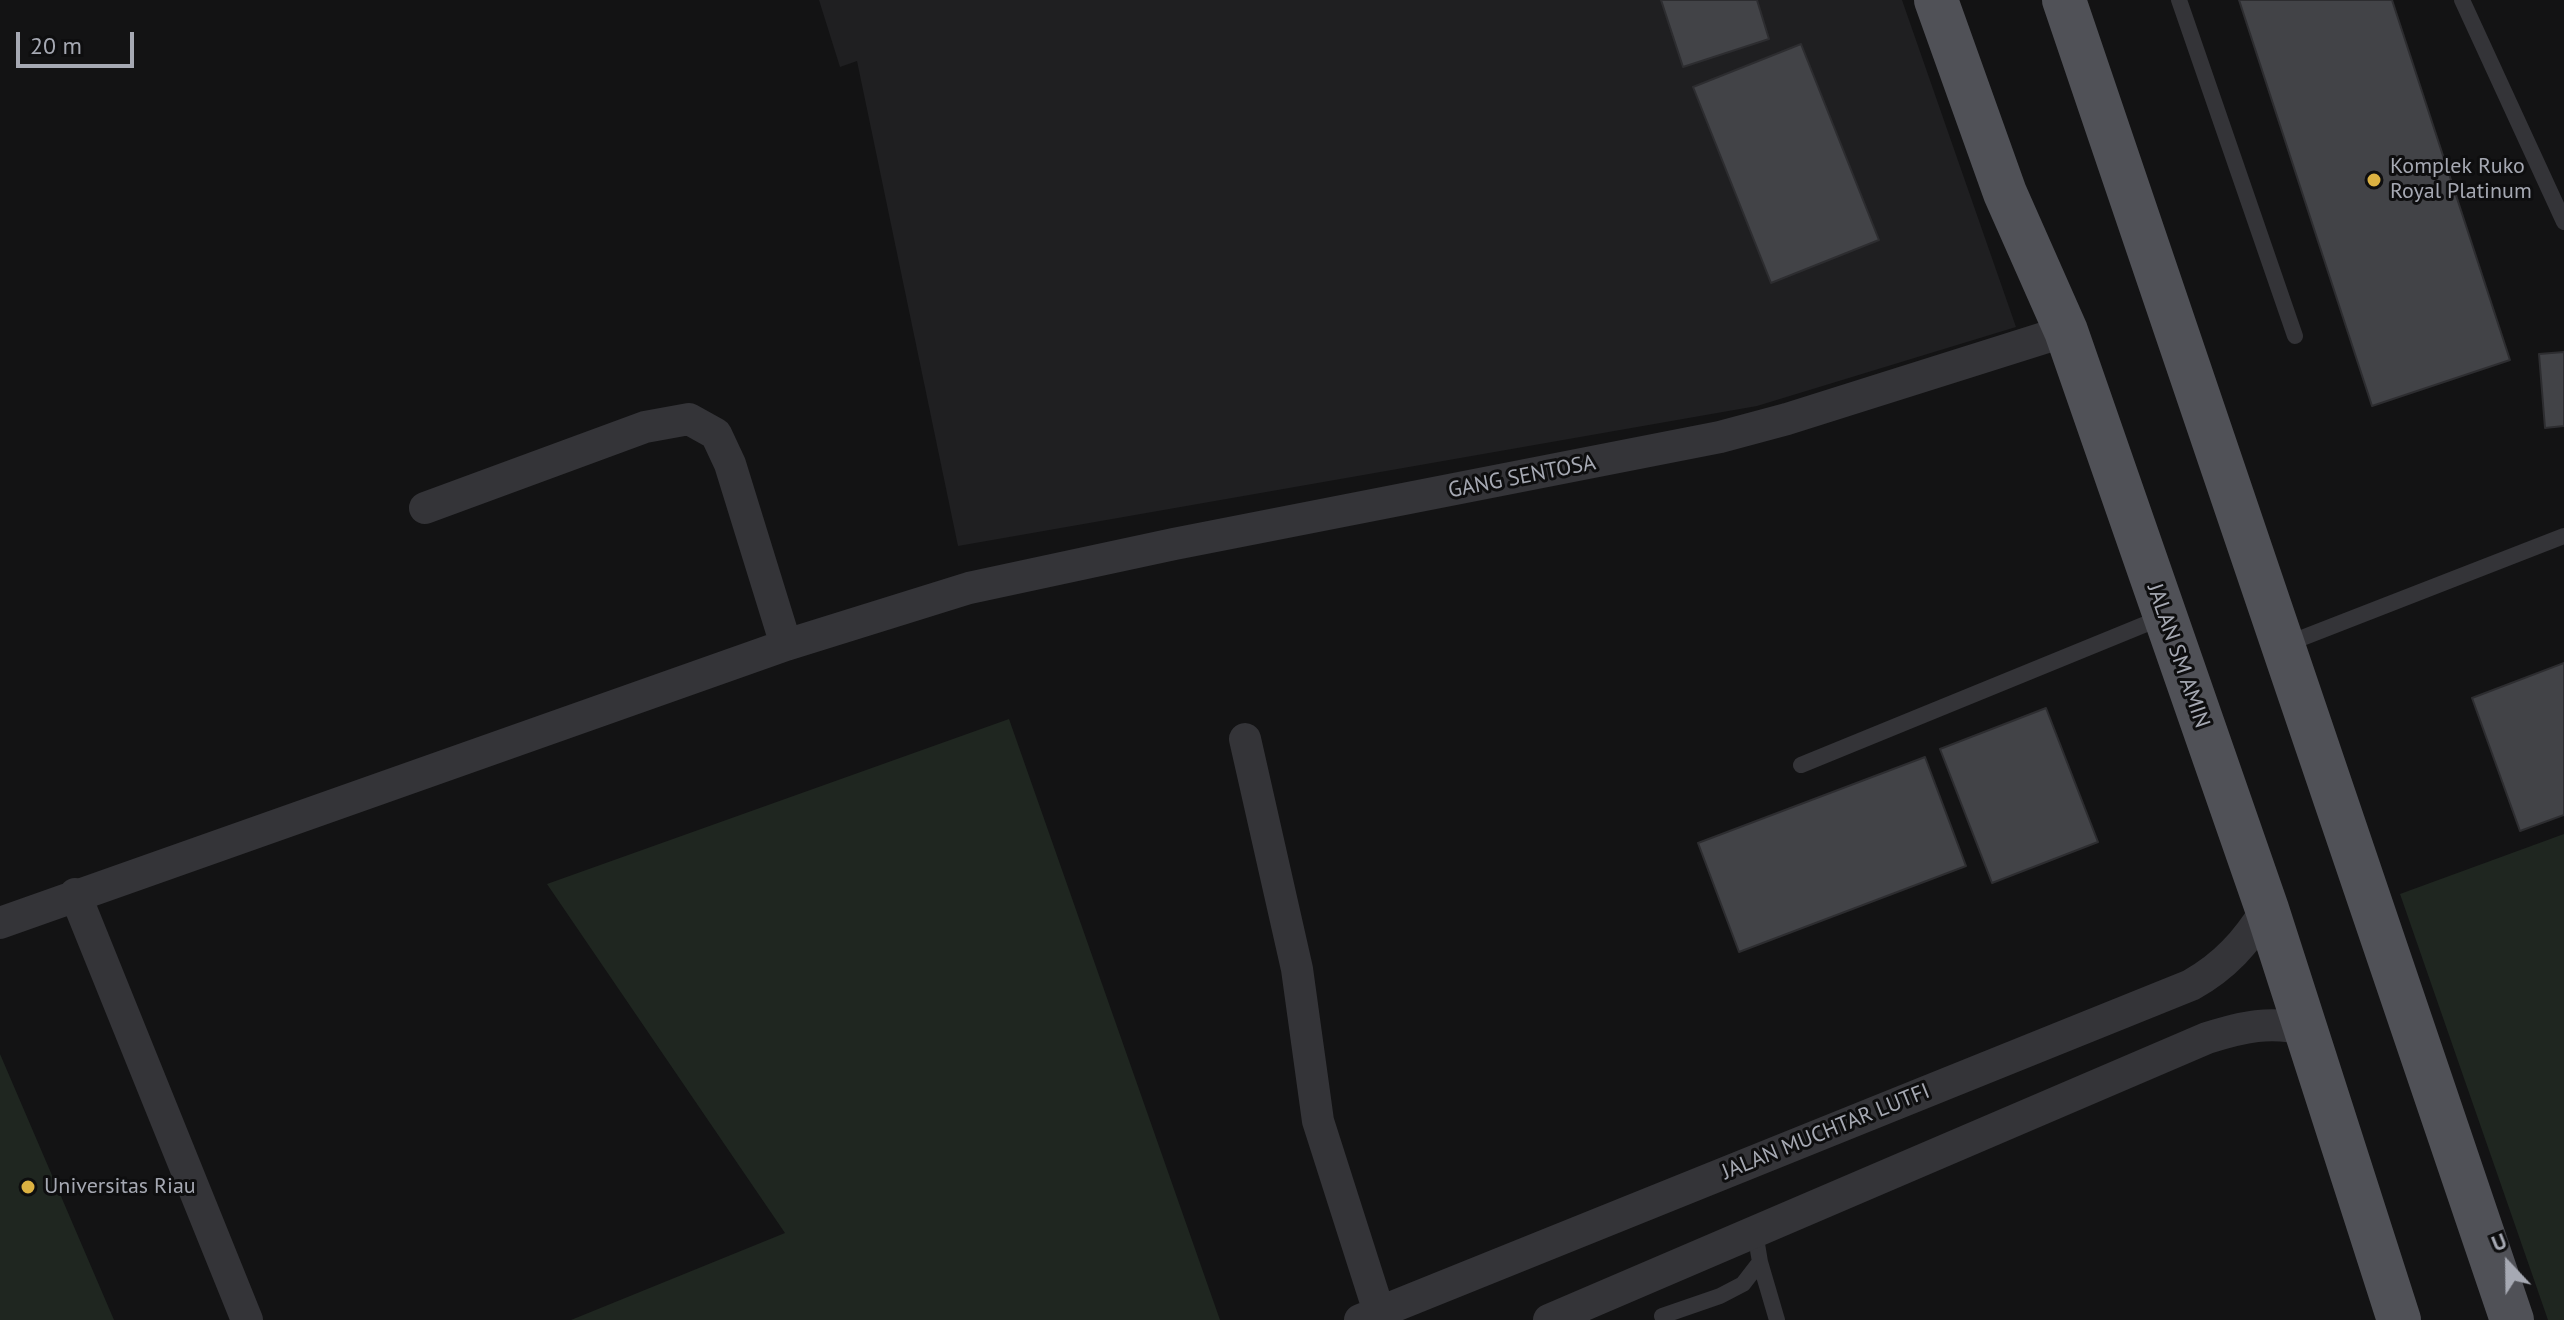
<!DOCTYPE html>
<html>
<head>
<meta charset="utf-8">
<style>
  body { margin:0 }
  #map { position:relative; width:2564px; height:1320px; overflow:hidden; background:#131314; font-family:"PT Sans",sans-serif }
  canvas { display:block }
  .north { position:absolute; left:2468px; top:1224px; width:80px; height:80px; -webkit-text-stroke:6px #0e0e0f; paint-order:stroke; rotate:338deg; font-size:22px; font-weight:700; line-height:32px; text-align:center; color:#a6a9b3 }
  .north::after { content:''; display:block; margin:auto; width:28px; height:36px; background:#a6a9b3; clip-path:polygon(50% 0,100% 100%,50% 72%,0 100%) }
  .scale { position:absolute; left:16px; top:32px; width:118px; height:36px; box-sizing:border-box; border:4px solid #a6a9b3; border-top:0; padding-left:10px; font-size:24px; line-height:28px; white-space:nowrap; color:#a6a9b3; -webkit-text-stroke:6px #0e0e0f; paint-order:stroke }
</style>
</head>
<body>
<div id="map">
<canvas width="2564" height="1320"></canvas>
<div class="north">U</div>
<div class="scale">20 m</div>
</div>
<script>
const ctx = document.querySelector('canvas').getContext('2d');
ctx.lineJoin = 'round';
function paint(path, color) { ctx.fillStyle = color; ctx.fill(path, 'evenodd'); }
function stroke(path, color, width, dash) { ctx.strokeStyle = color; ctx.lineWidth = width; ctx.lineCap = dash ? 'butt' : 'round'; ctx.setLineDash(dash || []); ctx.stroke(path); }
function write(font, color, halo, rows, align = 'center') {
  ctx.font = font + ' "PT Sans",sans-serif'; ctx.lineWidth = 6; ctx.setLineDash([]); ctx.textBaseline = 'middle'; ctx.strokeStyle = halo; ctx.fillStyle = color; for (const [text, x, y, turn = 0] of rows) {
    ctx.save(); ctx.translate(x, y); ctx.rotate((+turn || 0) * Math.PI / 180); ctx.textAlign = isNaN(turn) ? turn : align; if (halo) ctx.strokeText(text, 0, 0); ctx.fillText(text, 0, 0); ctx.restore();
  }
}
const built = new Path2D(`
  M819,0h1083l114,327 -259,79 -799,140 -101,-485 -17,6z`);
const green = new Path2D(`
  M1009,719l211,601h-649l214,-87 -238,-349z
  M2564,834v486h-16l-148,-426z
  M0,1054l114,266h-114z`);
const building = new Path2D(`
  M1661,0h96l12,39 -86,28z
  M2239,0h153l118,360 -138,46z
  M1801,44l78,196 -108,43 -78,-196z
  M2564,352v74l-19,2 -6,-74z
  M2564,663v152l-44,16 -48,-133z
  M2046,708l52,134 -106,41 -52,-134z
  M1925,757l41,109 -227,86 -41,-109z`);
const lane = new Path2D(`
  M2179,0l116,336
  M2462,0l102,222
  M2284,645l280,-109
  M1801,765l362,-148
  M1755,1232l5,30 17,58
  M1662,1316l58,-20 23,-12 17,-22`);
const street = new Path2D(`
  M425,508l220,-81 44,-8 27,15 14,30 56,181
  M1245,739l52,230 21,152 61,191
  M75,894l172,426
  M0,923l786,-278 183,-57 205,-44 546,-107 67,-18 279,-88
  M1360,1320l831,-335c34,-19 55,-43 76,-76
  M1549,1320l658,-282c35,-11 64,-18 100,-8`);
const primary = new Path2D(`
  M1936,0l69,193 61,138 201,578 132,411
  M2064,0l448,1320`);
const markers = [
  [2374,180,8,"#dcb242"],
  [28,1187,8,"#dcb242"]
];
const poiNames = [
  ["Komplek Ruko",2390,167],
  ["Royal Platinum",2390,192],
  ["Universitas Riau",44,1187]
];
const streetNames = [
  ["GANG SENTOSA",1522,477,-11],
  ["JALAN SM AMIN",2178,656,71],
  ["JALAN MUCHTAR LUTFI",1826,1132,-22]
];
paint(built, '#1f1f21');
paint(green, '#1f2620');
paint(building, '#424347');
stroke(building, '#2d2d30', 2);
stroke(lane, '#343438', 16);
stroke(street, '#343438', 32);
stroke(primary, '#505157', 44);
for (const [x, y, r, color] of markers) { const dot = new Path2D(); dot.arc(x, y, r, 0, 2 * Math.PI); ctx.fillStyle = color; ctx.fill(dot); stroke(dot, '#0e0e0f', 3); }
write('22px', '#a6a9b3', '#0e0e0f', poiNames, 'left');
write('22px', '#a6a9b3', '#0e0e0f', streetNames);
</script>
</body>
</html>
